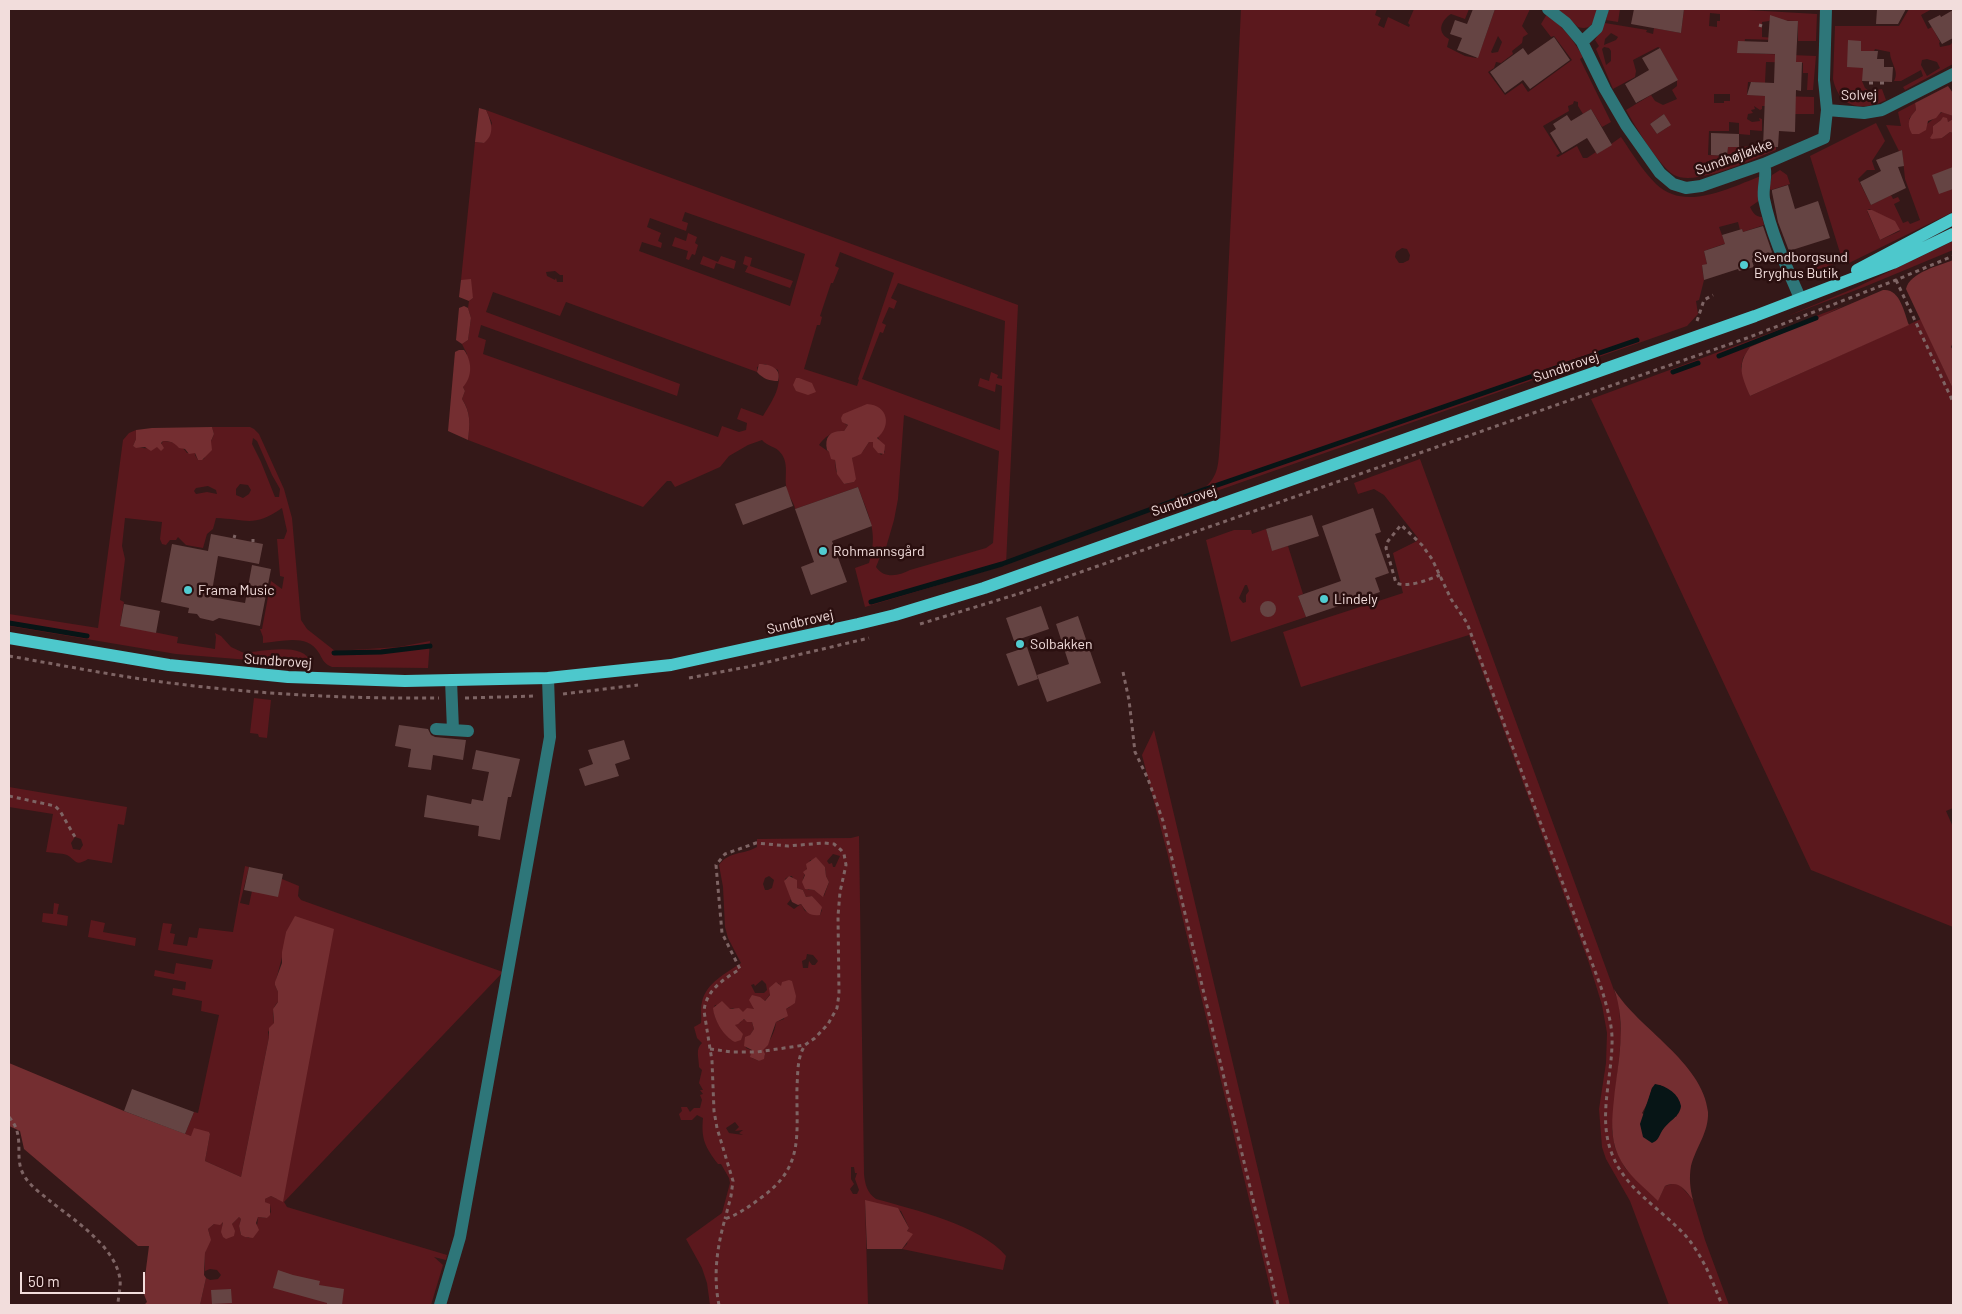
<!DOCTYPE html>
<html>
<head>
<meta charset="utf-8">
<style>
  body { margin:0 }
  #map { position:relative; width:1962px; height:1314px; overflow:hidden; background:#341818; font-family:Barlow,sans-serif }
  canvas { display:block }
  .frame { position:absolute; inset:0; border:10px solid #f2dddc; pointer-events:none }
  .scale { position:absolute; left:20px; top:1272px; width:125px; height:22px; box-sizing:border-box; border:2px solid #f2dddc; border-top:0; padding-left:6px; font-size:15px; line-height:18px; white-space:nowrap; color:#f2dddc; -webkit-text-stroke:4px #2a0f0f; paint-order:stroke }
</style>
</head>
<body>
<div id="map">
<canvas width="1962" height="1314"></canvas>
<div class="frame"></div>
<div class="scale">50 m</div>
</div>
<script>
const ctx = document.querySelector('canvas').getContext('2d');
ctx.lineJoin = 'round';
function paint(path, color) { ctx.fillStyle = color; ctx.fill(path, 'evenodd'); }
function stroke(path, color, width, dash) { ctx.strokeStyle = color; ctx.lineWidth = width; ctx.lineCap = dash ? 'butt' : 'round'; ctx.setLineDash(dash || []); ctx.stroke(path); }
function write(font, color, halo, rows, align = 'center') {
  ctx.font = font + ' Barlow,sans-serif'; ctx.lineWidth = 5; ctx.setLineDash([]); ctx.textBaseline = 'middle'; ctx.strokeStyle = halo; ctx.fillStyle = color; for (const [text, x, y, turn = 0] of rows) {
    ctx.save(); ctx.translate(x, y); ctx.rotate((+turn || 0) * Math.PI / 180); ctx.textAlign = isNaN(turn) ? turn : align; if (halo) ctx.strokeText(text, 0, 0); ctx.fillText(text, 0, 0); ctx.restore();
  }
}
const green = new Path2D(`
  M1241,9h136l-2,6 6,3 -3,7 6,3 4,-11 21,10 1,-2 -2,-2 6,-14h55l-4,10 -14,-5c-11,7 -14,19 -2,25l-2,8 18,9 11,2 6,-12 13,-37h35l-8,17 6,8 -5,3 -1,6 -10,8 1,3 -12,9 -5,-1 -2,6 -6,4 17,23 17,-12 6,9 44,-32 -18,-24 -3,1 -10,-13 6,-10c14,11 27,26 36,43l-3,2 31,63 -9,5 -11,-18 -8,5 -5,-8v-4l-4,-1 -1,3 -5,2 1,5 -26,15 17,27 -4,3 2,1 19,-11 6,12h4l9,-6 1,2 24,-17c11,16 21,33 35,47 29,28 73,4 105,-8l-1,24 -10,7c2,4 5,10 12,10l2,8 -21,7 -1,-3 -2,1 -2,-8 -19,5 7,19 -2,-2 -20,7 3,13 -5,2 2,14 -5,20 -3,1 2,13 -11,12 -482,169 -2,-6c17,-13 15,-27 17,-47zM1498,36l4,6 -4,10 -6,1 -1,-1zM1402,248l5,1 3,6 -1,5 -6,3h-4l-4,-6 1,-5z
  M1558,9h40c-4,12 -5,22 -20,18z
  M1609,9h11l-2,13 -12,-2z
  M1684,9h63v1l70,4 -1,27h-18v-20l-28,-1 -1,1 -7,1v15l14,1v2l-31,-1 -2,14 73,3 -3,34h-6l1,-17h-5v-10l-37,-1 -1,21 -17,-1 -1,13 67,2v17h-19l-30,-8h-3v3l-2,1 -6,-4 1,3 -4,1 2,3 -5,1 -1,5 5,3 8,-1 -1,-3 3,1v12l-12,-1v5l-11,-1v-11l-10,-1v9h-20l-1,24 19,1 1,-9 34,-1 14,1v3c-22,9 -81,37 -102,25 -15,-9 -39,-49 -48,-65l25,-15 4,6 8,4 14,-6 -5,-9 5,-4v-7l-17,-31 -2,-1 -25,13 3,11 -1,6 -22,12 -17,-40 3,-3 -4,-6 10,-17 42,7 -1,2 7,2 1,-6 27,5zM1710,13l10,1v7h-3v6l-8,-1zM1611,33l7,4 -2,3 -12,5 1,-6zM1604,47l5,1 2,3v10l-5,4 -4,-16zM1714,94h16v7h-6v2h-10zM1664,114l4,13 -11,7 -7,-10z
  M1909,9h23l-11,6 7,14 4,-2 8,15 -1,1 1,4 10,-2 3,-3v22l-48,26 -2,-3 20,-11 -2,-6 -20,11h-7c6,-10 -4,-18 -4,-29l-15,-3 -13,32 3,7 4,3 13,-2 4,11c-24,12 -47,8 -53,-21l2,-53h64zM1927,59l10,3 3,6 -13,8 -6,-11 1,-5z
  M1915,103l1,7 -7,9 18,5 15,-12 11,4v3l-5,3 -2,-2h-5l-8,6v7l5,4 4,1 8,-6 3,1v79l-108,53 -2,-5 -26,11v-4l24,-11 -31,-100 66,-33 9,18 -13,20 3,9h-8l-9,9 13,26 20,-10 2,4 5,-2 2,4 -6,3 9,19 5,-2 2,3 10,-4 -15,-41 -3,-29 -3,1 -13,-26 15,1 -3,-14zM1869,209l20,10 11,12 -20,9 -13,-29z
  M486,110l532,195 -12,260 -141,42 -10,-39 14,-5c10,-32 -1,-48 -11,-76l-63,22c0,-6 -9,-15 -9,-24 -1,-12 3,-24 -7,-34 -5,-5 -12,-5 -17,-11l-14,5 -19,11 -9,11 -45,20 -4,-6h-4l-24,26 -175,-67c2,-15 3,-28 -6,-41l3,-8 -2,-4 4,-33 -5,-10 6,-4 3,-22 -3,-10 1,-7 4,-3 -6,-18h-6l14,-138 9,1 8,-20zM685,212l120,42 -15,52 -151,-55 3,-9 19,6 1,-5 -4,-2 3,-8 -14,-6 3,-9 36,13 2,-8 -6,-2zM840,252l54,21 -36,106 1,1 -2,6 -53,-17 13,-44h3l2,-8 -2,-1 11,-33h2l6,-15 -4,-2zM555,271l5,4h3v7h-6l-1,-4 -1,2 -8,-4 -1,-4zM898,283l107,38 -3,58 -5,-1 1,-3 -7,-3 -2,9 -9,-3 -2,8 17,6 1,-8 6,2 -2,44 -138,-51 18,-47 3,1 3,-8 -4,-2 7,-16 5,2 3,-8 -6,-3zM493,292l67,24 6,-14 191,70v-5l8,-3 13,6c4,18 -6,31 -15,46l-22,-8 -4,11 10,4 -1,7 -7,2 -17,-6 -4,11 -235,-83 3,-14 -8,-3 3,-12 196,71 3,-12 -194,-72zM863,406l22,46 -4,3 -8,-10v-3h-4l-6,9 -11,7 2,24 -10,2 -8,-13 -1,-11 -6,-8 -10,-7c5,-8 15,-15 25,-14l4,-6 -3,-1 2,-11 4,-1zM904,415l95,36 -6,92 -7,5 -76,22c-11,6 -26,9 -34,-3l4,-10 5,-6 9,-31 4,-21z
  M1780,170l7,5 3,9 -19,6 -2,-2 3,-13z
  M688,233l9,4 -2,6 3,2 -3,10 -3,-1 -3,6 -3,-1 2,-8 -16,-5 3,-9 11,4z
  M1953,241v9l-89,37 -79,30 70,-29z
  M703,256l15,6 3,-6 15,5 -2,8 -18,-6 -2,6 -14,-5z
  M745,256l7,2 -2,8 43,15 -3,7 -45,-16 3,-6 -5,-2z
  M1843,306l-36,18 -57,23 -7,11 -2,9 9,29 171,-77 32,70v419l-7,3 7,16v100l-142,-57 -220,-471z
  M212,427h38l4,2 5,5 25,55 8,29 9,102 6,9 28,22 64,-4 31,-6 -2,27 -96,-1c-8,-3 -9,-7 -13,-14 -12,-20 -38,-11 -56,-10v-6l-3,-8h2l9,-48 11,8 2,-12 -4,-1 -3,-37h7l3,-8 -5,-23c-28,20 -36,11 -66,10l-3,11 -6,5 -4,14 -17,-3 -8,-8 -2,3h-6l-4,5 -4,-1 -2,-5 2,-17 -37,-4 -3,28 3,13 -5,41 4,2 -4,23 58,12 -1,6 38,6 1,-12 -1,-4 6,3 10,11 13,6c17,-1 60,-12 67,10l-1,2 -134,-11 -167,-28v-12l89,14 25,-188 6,-7 7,-3v9l-3,7c7,3 21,3 28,-1l2,-4c9,0 19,4 24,12h8v2l3,5 6,-1 1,-3 9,-22zM253,438l4,3 15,34 8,14 -1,8h-4l-14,-35 -9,-18zM240,484l8,1 3,5 -2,4 -6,4 -7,-3v-6zM208,486l8,4 1,4 -10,-2 -11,2 -2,-3 2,-3z
  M1420,459l199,545 2,33 -9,94 3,17 10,20 33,32 7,-14 10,-3 5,2 13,15 12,40 24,65h-60l-39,-104 -24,-42 -4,-12 -3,-38 7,-46 1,-30 -5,-28 -13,-42 -120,-328 -168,52 -18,-55 120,-39 -10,-40 24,-12 1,-3 -34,-43 -10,-6 -16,5 -4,-11z
  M1266,529l6,21 16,-4 15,48 -5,2 8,21 -75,25 -25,-102 28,-10h17l1,4zM1245,585h2l2,6 -3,4v7l-3,1 -4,-5z
  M254,698l17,2 -4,38 -8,-1 -1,-3 -8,-1z
  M1154,730l136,575h-16l-107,-453 -25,-97z
  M9,787l118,20 -3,18 -6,-1 -6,39 -24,-4c-13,8 -12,1 -21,-4 -6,-2 -15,-2 -21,-3l7,-38 -44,-7zM75,837l6,2 2,6 -3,5 -7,-1 -2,-6z
  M859,836l5,338c1,10 3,19 12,25 39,11 104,26 130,57l-3,14 -101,-21 5,-5 2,-11 -2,-2 2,-3 -8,-17 -36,-10 3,104h-158l-3,-22 -5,-15 -16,-29 36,-26 8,-30 -1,-5 -8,-14h-3c-13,-17 -17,-25 -15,-46l-6,-3 -5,5h-11l-2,-6 3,-3 -1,-4h6l3,5 4,-4h6l2,-8 -2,-5 3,-1 -3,-4h3l-4,-7 3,-13 -3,-3c0,-9 -4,-18 3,-24l-5,-5 -3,-11 7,-4c1,-7 -1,-14 1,-21 4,-19 24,-29 39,-39l-13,-25 -3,-11 -2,-40 -4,-22c10,-14 24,-10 38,-18v-8l94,-1zM833,854l7,2 -5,11h-2l-1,-4 -3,1 -2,-3zM810,860l9,1 6,6 1,9 3,6 -5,14 -10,-6h-6l-5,-11zM769,876l5,4 -2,8 -4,2h-3l-2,-6 2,-6zM789,876h3l5,12 6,2 3,7 6,-1 10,14 -2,5 -15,-4 -4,-7 -7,5 -7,-5 4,-5 -6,-20zM807,954l6,1 5,6 -3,4h-3l-3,-4 -1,7h-5l-1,-7 4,-2zM762,980l4,4 1,6 -3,3h-9l-4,-8 3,-1 1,2zM778,983l12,24 -4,2 -2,10 -8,3c-1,11 -7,21 -14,28l3,6 -6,5 -7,-3 -1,-6 2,-1 -7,-3 -1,-5 9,-14 -2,-7 -10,-3 -1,3 -7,3 -6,12c-5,-8 -18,-21 -13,-32l15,4 3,-1 9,5c21,-6 24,-13 36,-30zM735,1122l4,5 -4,4 8,-1 -4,3 4,2 -14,-2 -3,-5zM851,1167h3l1,6h2l-2,6 4,11 -2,4h-4l-3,-5 4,-5 -3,-5z
  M245,866l4,1 -9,36 9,2 4,-19 29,-7 17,7 -1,10 3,4 202,72 -219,230 3,5 160,48 -1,5 -12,-3 9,8 -12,40h-231l6,-27 4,2 8,-1 3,-4 -4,-5 -7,-1 -5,2v-18l5,-17 -2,-7 6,-5 9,-3 -1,6 10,-3 7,-7 2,2 -2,7 2,9 8,3 8,-12 1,-9 9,1 4,-6 -1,-7 -5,-3v-3l6,-3 6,3 9,-267c-1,19 -7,35 -11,53l3,7v10c-7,7 -5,13 -4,21l-6,9 1,5 -28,140 -36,-16 5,-27 -1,-2 -18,4 -6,-2 9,-22 4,1 21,-98 -18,-4 1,-10 -30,-6 1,-7 12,2 1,-8 -32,-6 1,-6 19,4 2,-11 35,6 2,-9 -55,-10 5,-27 9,1 -2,9 5,1 -2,10 14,2 2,-9 8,1 2,-10 34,4z
  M54,903l5,1 -2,10 11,2 -1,10 -25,-4 1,-9 10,1z
  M91,920l14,3 -2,9 33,6 -1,8 -47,-9z`);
const forest = new Path2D(`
  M1948,86l5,7v23l-12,-4 -5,6 -8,3 -2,9 -7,4h-7c-6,-11 -3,-16 4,-24l-1,-7z
  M479,108l7,2c6,13 9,24 -2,33l-9,-1z
  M1943,117l4,1 1,4 5,-3v14l-3,-1 -8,6 -10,1 -2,-1 3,-5v-7l8,-6z
  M1867,210h5l23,11 5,9 -20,10z
  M1953,260v82l-2,5 2,3v39l-47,-100c4,-17 33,-23 47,-29z
  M471,279l2,19 -4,3 -10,-4 2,-17z
  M1883,290c17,-2 21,22 26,35l-159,71c-8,-20 -14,-30 0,-49z
  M464,306l4,2 3,10 -3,22 -6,4 -6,-4 3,-32z
  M459,350h5c8,11 9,26 -1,37l2,4 -3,8c9,14 8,25 6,41l-20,-9 7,-79z
  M759,364c11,0 23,4 19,17 -8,0 -15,-2 -21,-9z
  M796,378h3l13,5 4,9 -8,3 -12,-4 -3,-6z
  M867,404c21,1 25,22 10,34l8,7 -1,9 -6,-1 -5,-6v-5h-4l-8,12 -9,4 4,21 -2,3 -10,2 -7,-10 -2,-14 -4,-1 -2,-7 -2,-2c-3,-14 4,-20 17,-19l4,-6 -6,-3 -1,-4 2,-4z
  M212,427l2,7 -3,7 1,9 -10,10h-4l-3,-7 -6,1 -4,-5 -6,-1c-5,-6 -9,-7 -16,-7l-2,2 3,5 -3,3 -4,-4 -6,4 -6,-4 -9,1 -3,-2 3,-7v-9l16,-2z
  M816,857l9,10 1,9 3,6 -6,15 -9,-7 -9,-1 -3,-7 3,-7 -2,-3 4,-3 -1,-5z
  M789,876l8,4v8l6,2 3,7 6,-1 10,11 -2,8c-11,1 -13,-2 -19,-11l-3,1 -6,-3 -8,-21z
  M295,916l39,13 -51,273 -12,-6 -6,3v3l5,2v11l-3,3 -9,-1 -2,6 3,7 -6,8 -8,-1 -4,-2 -2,-9 2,-7 -2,-2 -7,7 3,7 -1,5 -8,3 -3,-2 -2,-5 2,-10 -3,3 -6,-1 -6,5 3,11 -6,13 -1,22 2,3 -6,27h-56l3,-3 -4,-10 6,-46h-11l-114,-97 -4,-18 -11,-5v-63l115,48 67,25 3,-8 15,4 1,2 -5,27 36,16 28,-140v-9l5,-5 -1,-14 5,-7v-10l-3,-7v-3l7,-19v-11l4,-20z
  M789,980l3,1 4,15 -1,7 -9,6 2,7 -12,6 -8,23 -5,5 2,4 -1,5 -5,2 -9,-4 2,-7 -8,-4 1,-9 5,-2 4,-6 -2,-7h-5l-3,-3 -6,5 -3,1 8,9 -2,6 -6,2c-11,-5 -21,-22 -22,-34l9,-7 8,8 9,-1 4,4 4,-4 7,1 -5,-9 3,-5 8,2 5,4 5,-6 -1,-7 7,-6 5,4 1,-4z
  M1614,989c23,39 89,73 94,123 1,20 -12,35 -17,54 -2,11 -1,23 2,34 -9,-11 -14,-20 -28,-14l-7,15c-14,-14 -32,-27 -40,-46 -8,-18 -6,-37 -4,-56 4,-37 13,-74 0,-110zM1660,1085l11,7 6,24 -6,3 -9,11 -20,-17 6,-11 4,-14z
  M865,1200l33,8 11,20 -2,3 6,3 -11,15h-35z`);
const water = new Path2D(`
  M1655,1084c12,2 24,10 26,22 -1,11 -13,15 -19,25 -3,5 -4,10 -10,12l-9,-6 -3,-13 12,-36z`);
const stream = new Path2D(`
  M1719,356l97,-38
  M1673,372l25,-9
  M871,602l131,-38 201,-74 434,-150
  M9,623l78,13
  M334,653l47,-1 49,-6`);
const building = new Path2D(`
  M1473,9h22l-17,49 -21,-8 5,-12 -12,-4 5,-14 12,4z
  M1634,9h50l-3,24 -50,-9z
  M1877,9h29l-8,15h-22z
  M1953,10v28l-11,6 -14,-23 12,-6 1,2z
  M1770,15l18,6h10l-2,41h6l-1,29 -5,-1 -1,42 -16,-1 -1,16h-15l2,-51 -18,-1 4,-13 23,1 1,-29 -38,-1 1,-12 30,1z
  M1554,37l16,23 -40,29 -7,-9 -18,13 -15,-21 33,-24 5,7z
  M1848,40l13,1v10h17l-1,8h7v8h9l-1,15 -30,-1 1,-13 -16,-1z
  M1660,48l18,32 -42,23 -11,-19 24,-14 -7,-12z
  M1591,109l21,36 -15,9 -10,-16 -25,15 -12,-20 6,-4 -3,-5 14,-9 4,6z
  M1664,114l7,11 -14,9 -7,-10z
  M1711,133l28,1v13h-11l-1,9 -16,-1z
  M1902,150l2,16 -6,1 8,21 -35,17 -11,-23 21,-11 -5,-11z
  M1953,167v22l-14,5 -7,-19z
  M1788,185l7,24 23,-8 12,37 -41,13 -11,-29 -6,-30v-2z
  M1763,226l10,29 -21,6 2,6 -15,4 -1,-2 -34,11 -2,-15 5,-1 -3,-13 21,-7 -3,-9 20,-6 1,3z
  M786,486l7,20 -50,19 -8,-21z
  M858,487l14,39 -40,15 15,41 -36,13 -10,-28 13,-5 -19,-53z
  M1373,508l8,24 -6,2 14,39 -14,5 5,14 -74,25 -8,-21 43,-15 -19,-55z
  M1312,515l7,21 -47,15 -6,-22z
  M211,534l52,10 -4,20 -41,-8 -7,41 34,6 7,-38 19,4 -11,57 -41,-8 -6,3 -13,-3 -3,-4 -9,-1 1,-5 -28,-6 11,-58 36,7z
  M1260 609a8 8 0 1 1 16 0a8 8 0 1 1-16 0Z
  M124,604l36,7 -4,22 -36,-7z
  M1041,606l8,23 -35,12 -8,-23z
  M1078,616l23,67 -54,19 -10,-27 32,-11 -13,-40z
  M1027,647l11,32 -20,7 -12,-32z
  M399,725l29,4 3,6 4,2 31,3 -3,20 -30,-5 -2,15 -23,-3 3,-18 -16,-3z
  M624,740l6,19 -15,5 4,12 -34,10 -6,-17 14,-5 -5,-14z
  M476,750l44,9 -9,38h-3l-8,43 -22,-4 1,-10 -55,-9 3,-22 44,9 1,-5 11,2 6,-29 -17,-3z
  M249,867l34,7 -5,23 -34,-7z
  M132,1089l62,23 -9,22 -61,-23z
  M278,1270l15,5 27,6 -1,4 25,4 -2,16h-15v-2l-54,-15z
  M231,1289l1,14 -20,1 -1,-14z`);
const path = new Path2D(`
  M1759,25l3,1
  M1869,83h6
  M1880,83h5
  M1896,280l57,122
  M1697,321l7,-21 9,-5
  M234,538l1,-3
  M253,542v-3
  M1440,575c-12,5 -32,13 -44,8l-10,-35 2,-7 13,-16 21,20 10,14 19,40 16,24 135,367c5,18 11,36 10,55 -1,37 -14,74 0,109 13,35 49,55 73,81 18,21 27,45 37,70
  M920,624l101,-31 726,-255 149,-58 57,-24
  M9,656c51,9 102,19 153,26 92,12 185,17 277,16
  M1123,672l6,28 6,52 13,27 15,42 115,484
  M689,678l58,-11 122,-29
  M563,694l75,-9
  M465,698l72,-2
  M9,796l46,10 5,5 15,26
  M710,1049l22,3h25l48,-7 10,-7 13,-14 9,-16 2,-14 -1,-78 2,-24 6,-27 -2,-11 -3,-4 -7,-6 -10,-1 -36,3 -32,-3 -31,11 -9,11 6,68 18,36c-16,10 -34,21 -36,42l8,50 2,50 3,17 16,53 -2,15 -6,23
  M9,1117c18,20 3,41 16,60 6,10 17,17 25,24 24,19 65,45 70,78 1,8 -2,18 -2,26
  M719,1305c-6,-29 -2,-58 6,-86 14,-5 25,-13 37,-22 43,-31 34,-63 35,-111 1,-14 0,-28 8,-41`);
const minor = new Path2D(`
  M1548,9l18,14 16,19 23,47 21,36 34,48 13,11 13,4 15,-2 63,-22 60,-26 3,-28 -3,-30 2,-71
  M1582,42l15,-14 6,-19
  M1827,110l37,3 18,-3 71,-36
  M1764,164c4,12 -2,22 0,35 7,34 22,67 36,99
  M451,680l2,50
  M436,729l32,2
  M440,1305l20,-68 90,-500 -2,-59`);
const major = new Path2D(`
  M1857,270l96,-51
  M9,638l160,27 119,12 117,4 143,-3 123,-13 187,-41 37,-9 89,-27 771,-272 138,-53 60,-29`);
const markers = [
  [1744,265,5,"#51ccd1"],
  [823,551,5,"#51ccd1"],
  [188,590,5,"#51ccd1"],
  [1324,599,5,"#51ccd1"],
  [1020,644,5,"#51ccd1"]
];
const streetNames = [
  ["Solvej",1859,95,-1],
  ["Sundhøjløkke",1734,157,-20],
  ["Sundbrovej",1566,367,-19],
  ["Sundbrovej",1184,501,-19],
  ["Sundbrovej",800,622,-13],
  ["Sundbrovej",278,661,4]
];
const poiNames = [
  ["Svendborgsund",1754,257],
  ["Bryghus Butik",1754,273],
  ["Rohmannsgård",833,551],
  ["Frama Music",198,590],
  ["Lindely",1334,599],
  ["Solbakken",1030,644]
];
paint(green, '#5b181d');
paint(forest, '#742e31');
paint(water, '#071516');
stroke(stream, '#071516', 5);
paint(building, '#654443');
stroke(path, '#7e6464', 3, [4, 4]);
stroke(minor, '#2e7679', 12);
stroke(major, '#4dc8cc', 12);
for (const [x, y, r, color] of markers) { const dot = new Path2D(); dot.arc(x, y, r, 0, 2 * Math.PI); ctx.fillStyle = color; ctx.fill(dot); stroke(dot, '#2a0f0f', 2); }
write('14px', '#f2dddc', '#2a0f0f', streetNames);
write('14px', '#f2dddc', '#2a0f0f', poiNames, 'left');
</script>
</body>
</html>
